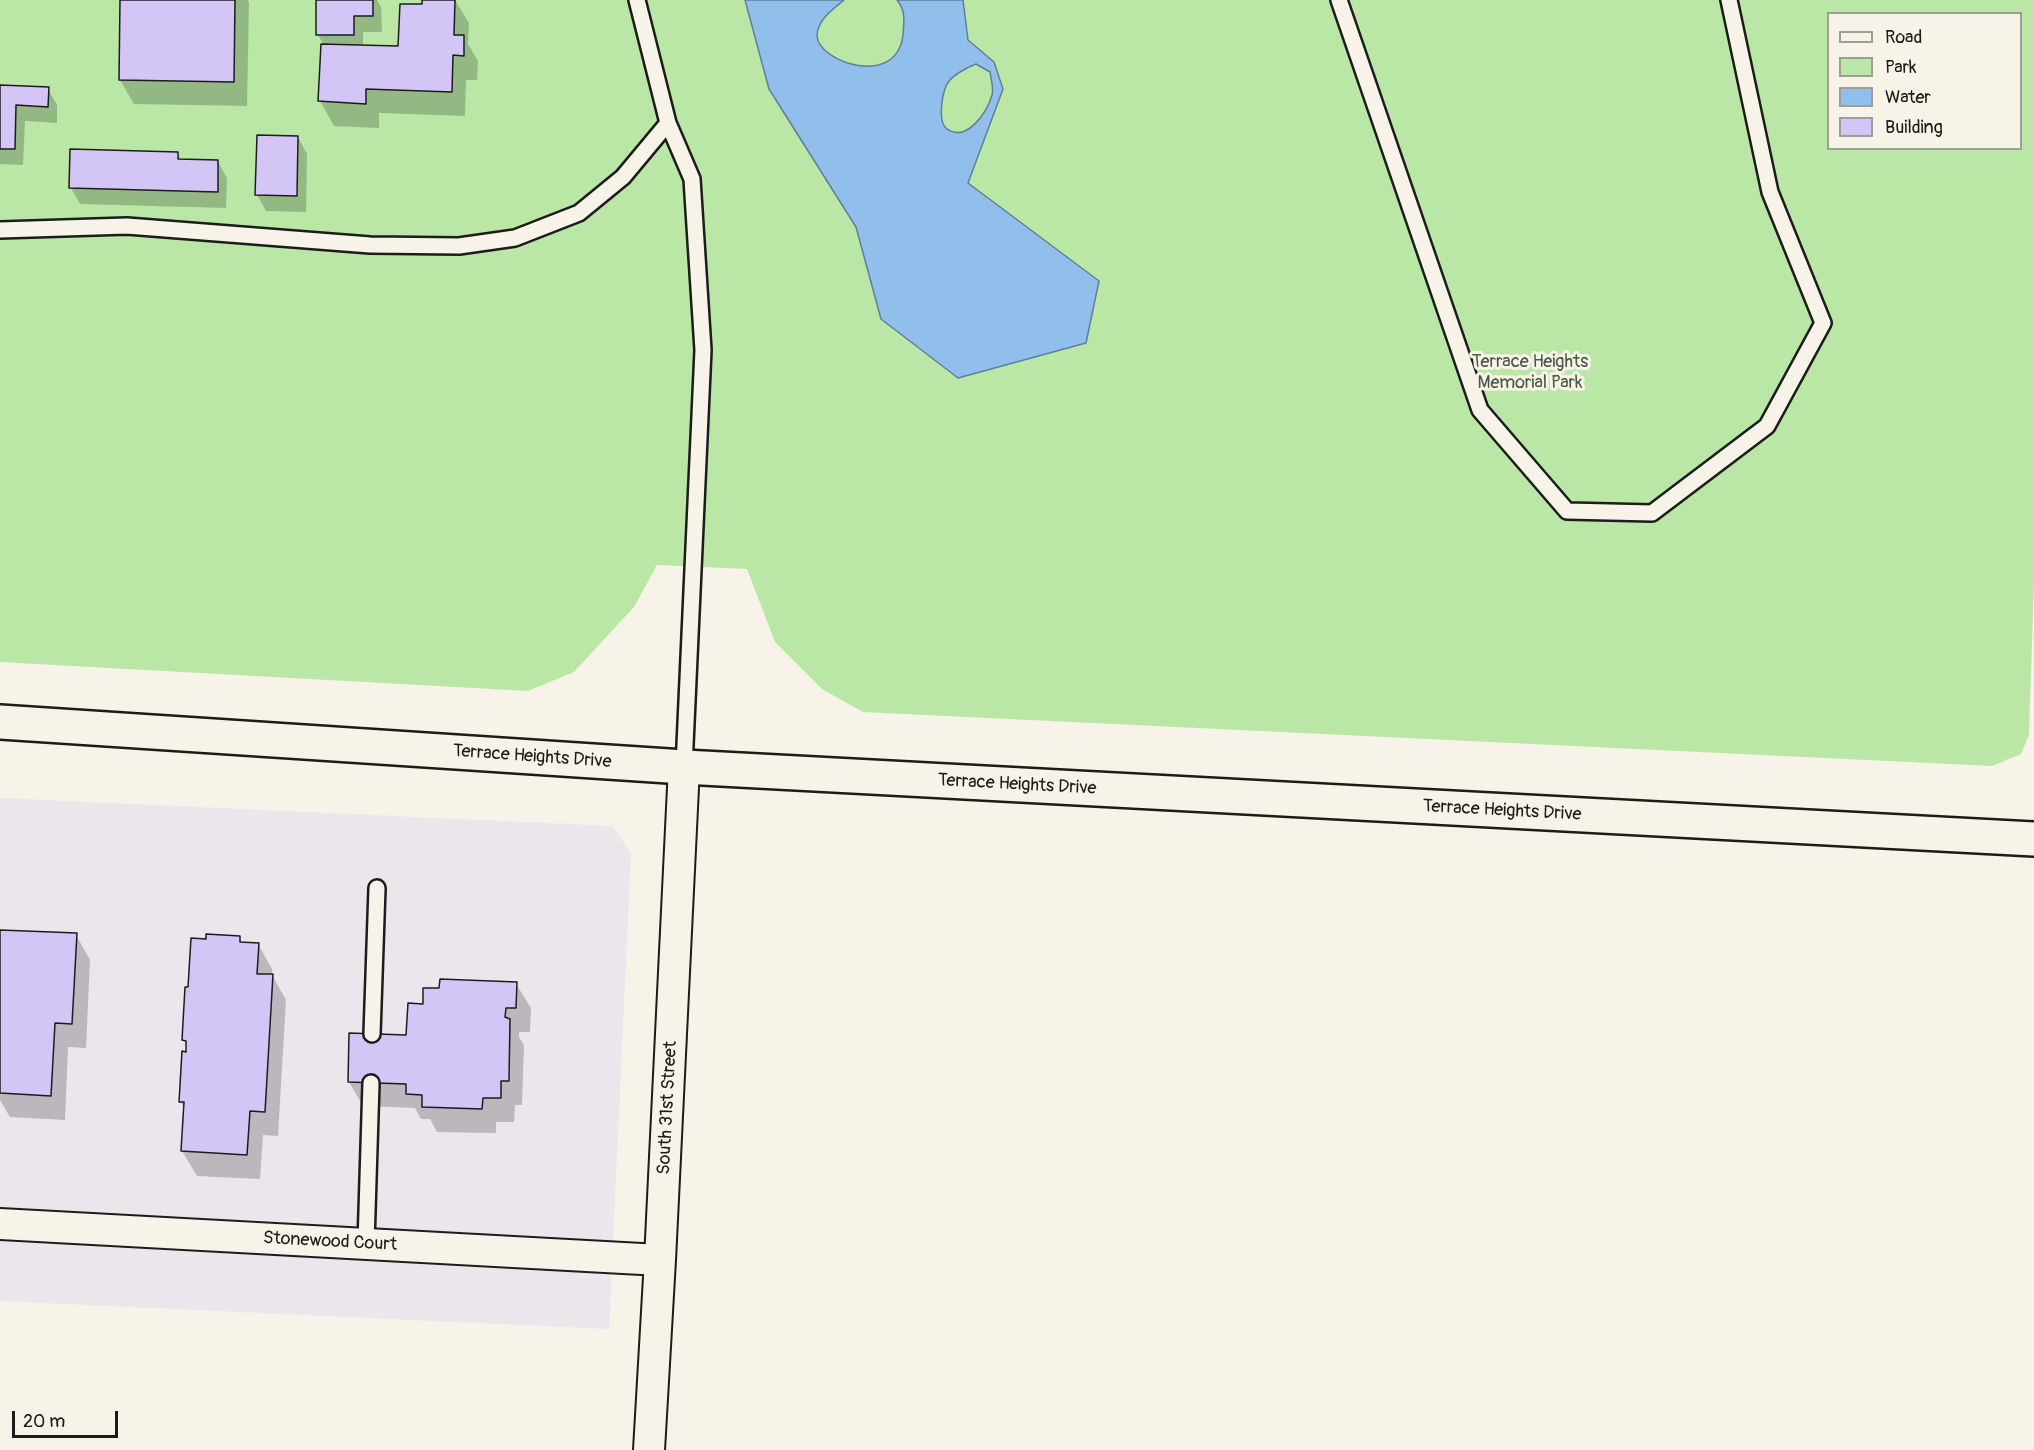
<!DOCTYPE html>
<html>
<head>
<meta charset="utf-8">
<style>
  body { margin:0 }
  #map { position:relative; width:2034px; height:1450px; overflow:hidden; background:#f7f3e8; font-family:Pangolin,sans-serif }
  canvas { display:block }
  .legend { position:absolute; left:1827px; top:12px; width:195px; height:138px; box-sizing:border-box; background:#f7f3e8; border:2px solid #9f9d96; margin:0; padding:8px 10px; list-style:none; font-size:18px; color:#1c1c1c }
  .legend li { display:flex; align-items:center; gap:12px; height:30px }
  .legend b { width:30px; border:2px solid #9f9d96 }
  .scale { position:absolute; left:12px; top:1411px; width:106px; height:27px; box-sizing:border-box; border:3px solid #1c1c1c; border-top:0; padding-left:8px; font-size:18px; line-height:21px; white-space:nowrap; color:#1c1c1c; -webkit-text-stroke:4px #f7f3e8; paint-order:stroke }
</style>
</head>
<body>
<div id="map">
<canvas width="2034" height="1450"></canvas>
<ul class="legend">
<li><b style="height:8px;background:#f7f3e8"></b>Road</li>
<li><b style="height:16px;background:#bae7a5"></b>Park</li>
<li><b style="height:16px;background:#91bfeb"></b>Water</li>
<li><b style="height:16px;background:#d3c5f6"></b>Building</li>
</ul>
<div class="scale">20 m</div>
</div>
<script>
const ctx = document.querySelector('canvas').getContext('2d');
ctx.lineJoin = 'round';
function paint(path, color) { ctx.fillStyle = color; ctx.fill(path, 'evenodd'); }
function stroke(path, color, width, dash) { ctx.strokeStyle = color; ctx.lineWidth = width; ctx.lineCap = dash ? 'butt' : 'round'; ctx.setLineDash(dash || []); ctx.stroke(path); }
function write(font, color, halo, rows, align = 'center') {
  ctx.font = font + ' Pangolin,sans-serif'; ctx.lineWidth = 6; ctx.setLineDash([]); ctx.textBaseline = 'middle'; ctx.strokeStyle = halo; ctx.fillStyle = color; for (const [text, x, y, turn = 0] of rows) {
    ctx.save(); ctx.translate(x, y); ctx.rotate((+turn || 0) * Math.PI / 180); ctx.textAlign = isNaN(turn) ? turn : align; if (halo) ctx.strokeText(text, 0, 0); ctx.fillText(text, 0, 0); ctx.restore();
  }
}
const built = new Path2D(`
  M0,798l612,28 19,26 -22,477 -609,-28z`);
const green = new Path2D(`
  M0,0h2034v582l-5,153 -8,19 -29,12 -1129,-54 -41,-23 -47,-47 -28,-73 -90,-4 -23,42 -60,65 -46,19 -528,-29zM1828,14h192v134h-192z`);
const water = new Path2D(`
  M745,0h99c-11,9 -27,20 -27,36 2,27 80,52 86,-1 1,-14 3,-24 -6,-35h66l5,40 26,22 9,27 -35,94 131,98 -13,62 -128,35 -77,-59 -25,-92 -87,-138zM976,64l14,8c1,7 4,17 2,23 -5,17 -25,48 -45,34 -10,-7 -5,-39 2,-48 6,-7 19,-14 27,-17z`);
const shadow = new Path2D(`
  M121,0h127l1,3 -2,103 -113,-2 -14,-24z
  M318,0h59l4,7 1,25h-19v15l36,1 24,-42v-6h32l14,23 -1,21 10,17 -1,19h-11l-1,36 -86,-3v15l-45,-2 -14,-25 4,-56 -6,-10z
  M0,87l48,2 9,16v18l-32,-2 -2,44 -23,-1z
  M298,137l9,17 -1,58 -40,-1 -9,-16z
  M177,153l5,8 36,1 9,16 -1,30 -146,-4 -9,-16z
  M0,931l76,4 14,25 -4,88 -18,-1 -3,73 -55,-3 -10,-17z
  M239,937l3,6 16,1 14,25v6l14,25 -8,136 -15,-1 -3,44 -63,-3 -15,-25 3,-42 -5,-8 7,-48 1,-6 -4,-7 6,-52 17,-48z
  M516,984l15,24 -1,24h-11v5l5,8 -2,60h-7l-1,17h-18v11l-59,-1 -7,-13h-9l-6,-11 -52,-2 -14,-24 59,-46 16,-31z`);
const building = new Path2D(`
  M120,0h115l-1,82 -115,-2z
  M316,0h57v16h-19v19h-38z
  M422,0h33l-1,35h10v21l-11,-1 -1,37 -86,-3v15l-48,-3 3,-57 77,2 2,-42h22z
  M0,85l49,2 -1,20 -32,-2 -1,44h-15z
  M257,135l41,1 -1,60 -42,-1z
  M70,149l108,3v7l40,1v32l-149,-4z
  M0,930l77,3 -5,91 -17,-1 -4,73 -51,-3z
  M206,934l34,2v6l19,1 -2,31h16l-8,138 -15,-1 -3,44 -66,-4 3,-49h-5l3,-51 4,1v-11l-4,-1 3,-53h3l3,-49 15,1z
  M440,979l77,3 -1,26h-10l-1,9 5,2 -1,62h-8v17h-18l-1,11 -60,-2v-12l-16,-1v-10l-58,-2 1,-49 57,2 2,-32 15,1v-16h16z`);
const service = new Path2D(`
  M637,0l31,123 24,56 11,171 -19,417
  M1339,0l141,410 87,101 85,2 115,-87 56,-103 -53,-131 -41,-192
  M0,230l127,-4 243,19 89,1 56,-8 64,-25 44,-36 45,-54
  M372,1034l5,-146
  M366,1243l5,-160`);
const minor = new Path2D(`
  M0,1224l660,36
  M649,1450l11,-190 24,-493`);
const secondary = new Path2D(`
  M0,722l684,45 1350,72`);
const parkNames = [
  ["Terrace Heights",1530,362],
  ["Memorial Park",1530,383]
];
const streetNames = [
  ["Terrace Heights Drive",532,757,4],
  ["Terrace Heights Drive",1017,785,3],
  ["Terrace Heights Drive",1502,811,3],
  ["South 31st Street",668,1108,-87],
  ["Stonewood Court",330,1242,3]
];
paint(built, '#ece5ec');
paint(green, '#bae7a5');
paint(water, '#91bfeb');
stroke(water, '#627e98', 1.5);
paint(shadow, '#0003');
paint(building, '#d3c5f6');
stroke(building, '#1c1c1c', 1.5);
stroke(service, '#1c1c1c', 20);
stroke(minor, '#1c1c1c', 34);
stroke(secondary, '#1c1c1c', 38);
stroke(service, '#f7f3e8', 15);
stroke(minor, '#f7f3e8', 30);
stroke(secondary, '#f7f3e8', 33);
write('18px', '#4b5945', '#f7f3e8', parkNames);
write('18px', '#1c1c1c', '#f7f3e8', streetNames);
</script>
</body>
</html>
